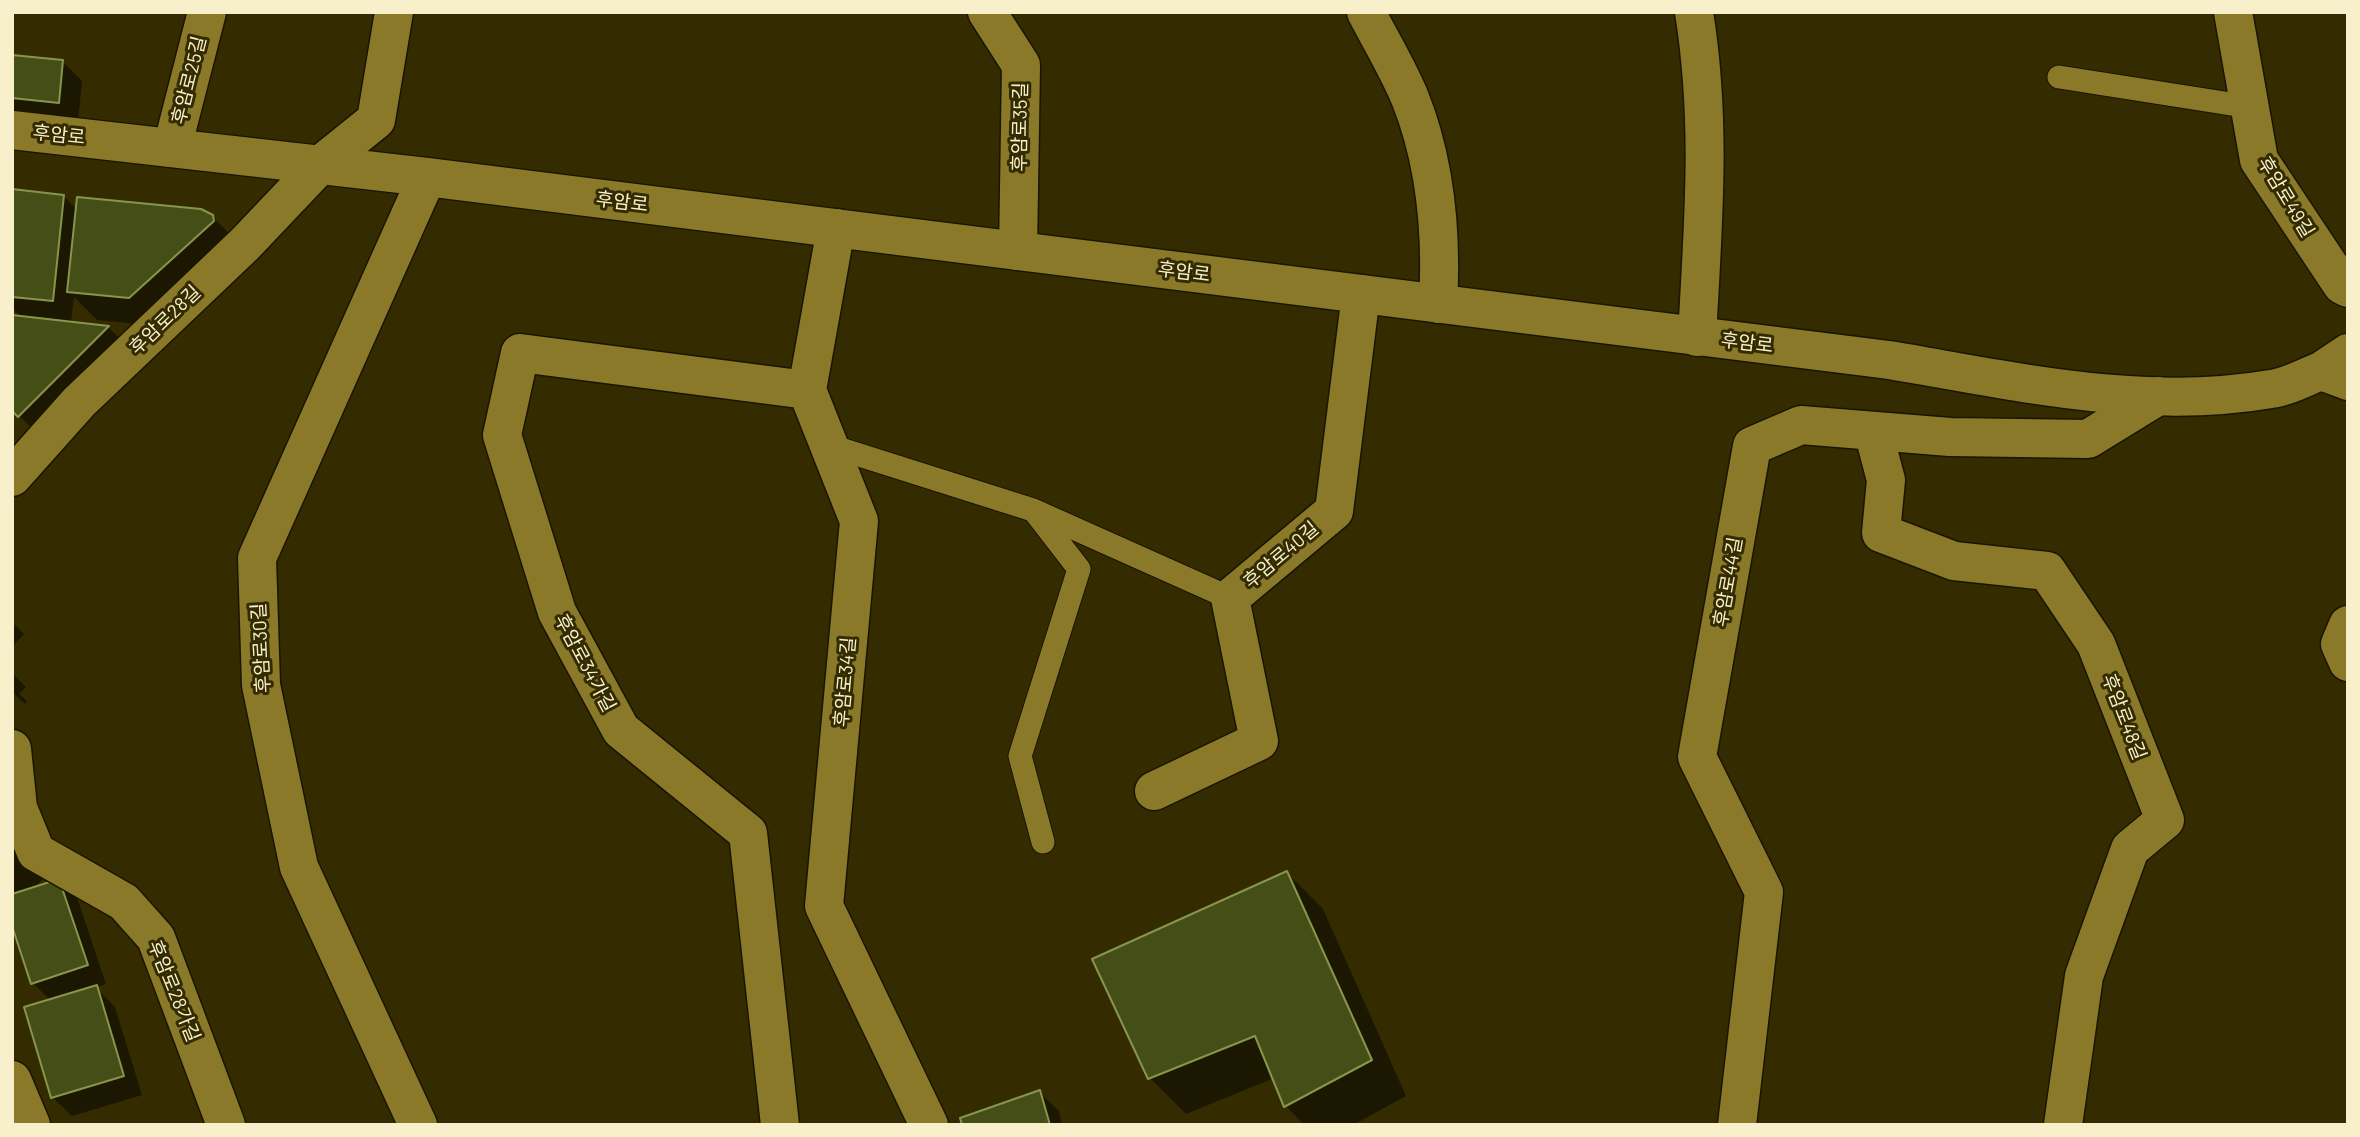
<!DOCTYPE html>
<html>
<head>
<meta charset="utf-8">
<style>
  body { margin:0 }
  #map { position:relative; width:2360px; height:1137px; overflow:hidden; background:#342c00; font-family:Barlow,sans-serif }
  canvas { display:block }
  .frame { position:absolute; inset:0; border:14px solid #f8f0ca; pointer-events:none }
</style>
</head>
<body>
<div id="map">
<canvas width="2360" height="1137"></canvas>
<div class="frame"></div>
</div>
<script>
const ctx = document.querySelector('canvas').getContext('2d');
ctx.lineJoin = 'round';
function paint(path, color) { ctx.fillStyle = color; ctx.fill(path, 'evenodd'); }
function stroke(path, color, width, dash) { ctx.strokeStyle = color; ctx.lineWidth = width; ctx.lineCap = dash ? 'butt' : 'round'; ctx.setLineDash(dash || []); ctx.stroke(path); }
function write(font, color, halo, rows, align = 'center') {
  ctx.font = font + ' Barlow,"Noto Sans KR",sans-serif'; ctx.lineWidth = 6; ctx.setLineDash([]); ctx.textBaseline = 'middle'; ctx.strokeStyle = halo; ctx.fillStyle = color; for (const [text, x, y, turn = 0] of rows) {
    ctx.save(); ctx.translate(x, y); ctx.rotate((+turn || 0) * Math.PI / 180); ctx.textAlign = isNaN(turn) ? turn : align; if (halo) ctx.strokeText(text, 0, 0); ctx.fillText(text, 0, 0); ctx.restore();
  }
}
const shadow = new Path2D(`
  M12,57l51,5 19,19 -4,40 -66,-7z
  M12,191l52,5 13,14 135,6 28,29 -82,81 -61,-6 -23,-23 -3,26 37,4 28,28 -88,89 -36,-35 10,-91 -10,-10z
  M12,622l12,12 -12,13z
  M12,673l14,14 -7,7 8,7 -2,3 -13,-12z
  M12,837l31,42 -10,10 26,-8 19,19 28,84 -10,4 19,19 27,88 -70,21 -20,-19 -1,-96 -18,-18 -21,-63z
  M1287,873l36,36 83,187 -53,29h-49l-18,-19 -12,-28 -88,36 -36,-36 -56,-118z
  M1039,1092l20,19 3,14h-99z`);
const building = new Path2D(`
  M12,55l51,5 -4,43 -47,-5z
  M12,189l52,6 -11,106 -41,-4z
  M77,197l124,12 12,6 1,6 -85,77 -62,-6z
  M12,315l97,11 -91,91 -6,-6z
  M1287,871l85,189 -88,47 -29,-71 -107,43 -56,-120z
  M59,879l29,86 -57,19 -19,-58v-32z
  M97,985l27,91 -73,22 -27,-91z
  M1040,1090l10,35h-88l-2,-7z`);
const service = new Path2D(`
  M2059,77l191,30
  M831,446l202,64 197,88
  M1035,512l44,57 -59,187 23,86`);
const minor = new Path2D(`
  M987,12l34,53 -3,186
  M1366,12c15,29 32,57 44,86 26,65 32,137 28,206
  M1694,12c18,112 9,213 3,325
  M2233,12l26,148 83,125 6,3
  M172,148l35,-136
  M836,228l-29,162 52,131 -35,385 105,219
  M1873,431l13,49 -5,53 73,28 93,10 49,73 69,176 -35,29 -46,127 -21,149
  M12,477l67,-75 166,-158 75,-79 56,-45 18,-108
  M2348,625l-8,19 8,18
  M12,749l6,59 18,44 88,50 32,36 70,187
  M1154,791l105,-50 -29,-143 104,-87 27,-217
  M12,1080l19,45
  M418,1125l-119,-258 -38,-182 -4,-127 170,-381
  M780,1125l-32,-292 -127,-103 -64,-118 -55,-177 18,-82 287,37
  M1737,1125l27,-233 -67,-135 55,-311 49,-21 149,12 138,2 70,-43`);
const tertiary = new Path2D(`
  M2321,371l27,-18`);
const secondary = new Path2D(`
  M12,130l415,47 1462,183c126,21 254,51 382,29 17,-2 34,-12 50,-18l27,10`);
const streetNames = [
  ["후암로25길",189,80,-76],
  ["후암로35길",1020,127,-89],
  ["후암로",59,135,6],
  ["후암로49길",2286,197,59],
  ["후암로",622,202,7],
  ["후암로",1184,272,7],
  ["후암로28길",165,320,-44],
  ["후암로",1747,343,7],
  ["후암로40길",1281,555,-40],
  ["후암로44길",1728,582,-80],
  ["후암로30길",261,648,-93],
  ["후암로34가길",585,663,62],
  ["후암로34길",845,682,-85],
  ["후암로48길",2124,717,69],
  ["후암로28가길",174,991,68]
];
paint(shadow, '#0007');
paint(building, '#454e17');
stroke(building, '#88964b', 2);
stroke(service, '#1a1500', 25);
stroke(minor, '#1a1500', 41);
stroke(tertiary, '#1a1500', 41);
stroke(secondary, '#1a1500', 41);
stroke(service, '#897928', 23);
stroke(minor, '#897928', 38);
stroke(tertiary, '#897928', 38);
stroke(secondary, '#897928', 38);
write('19px', '#f8f0ca', '#342c00', streetNames);
</script>
</body>
</html>
